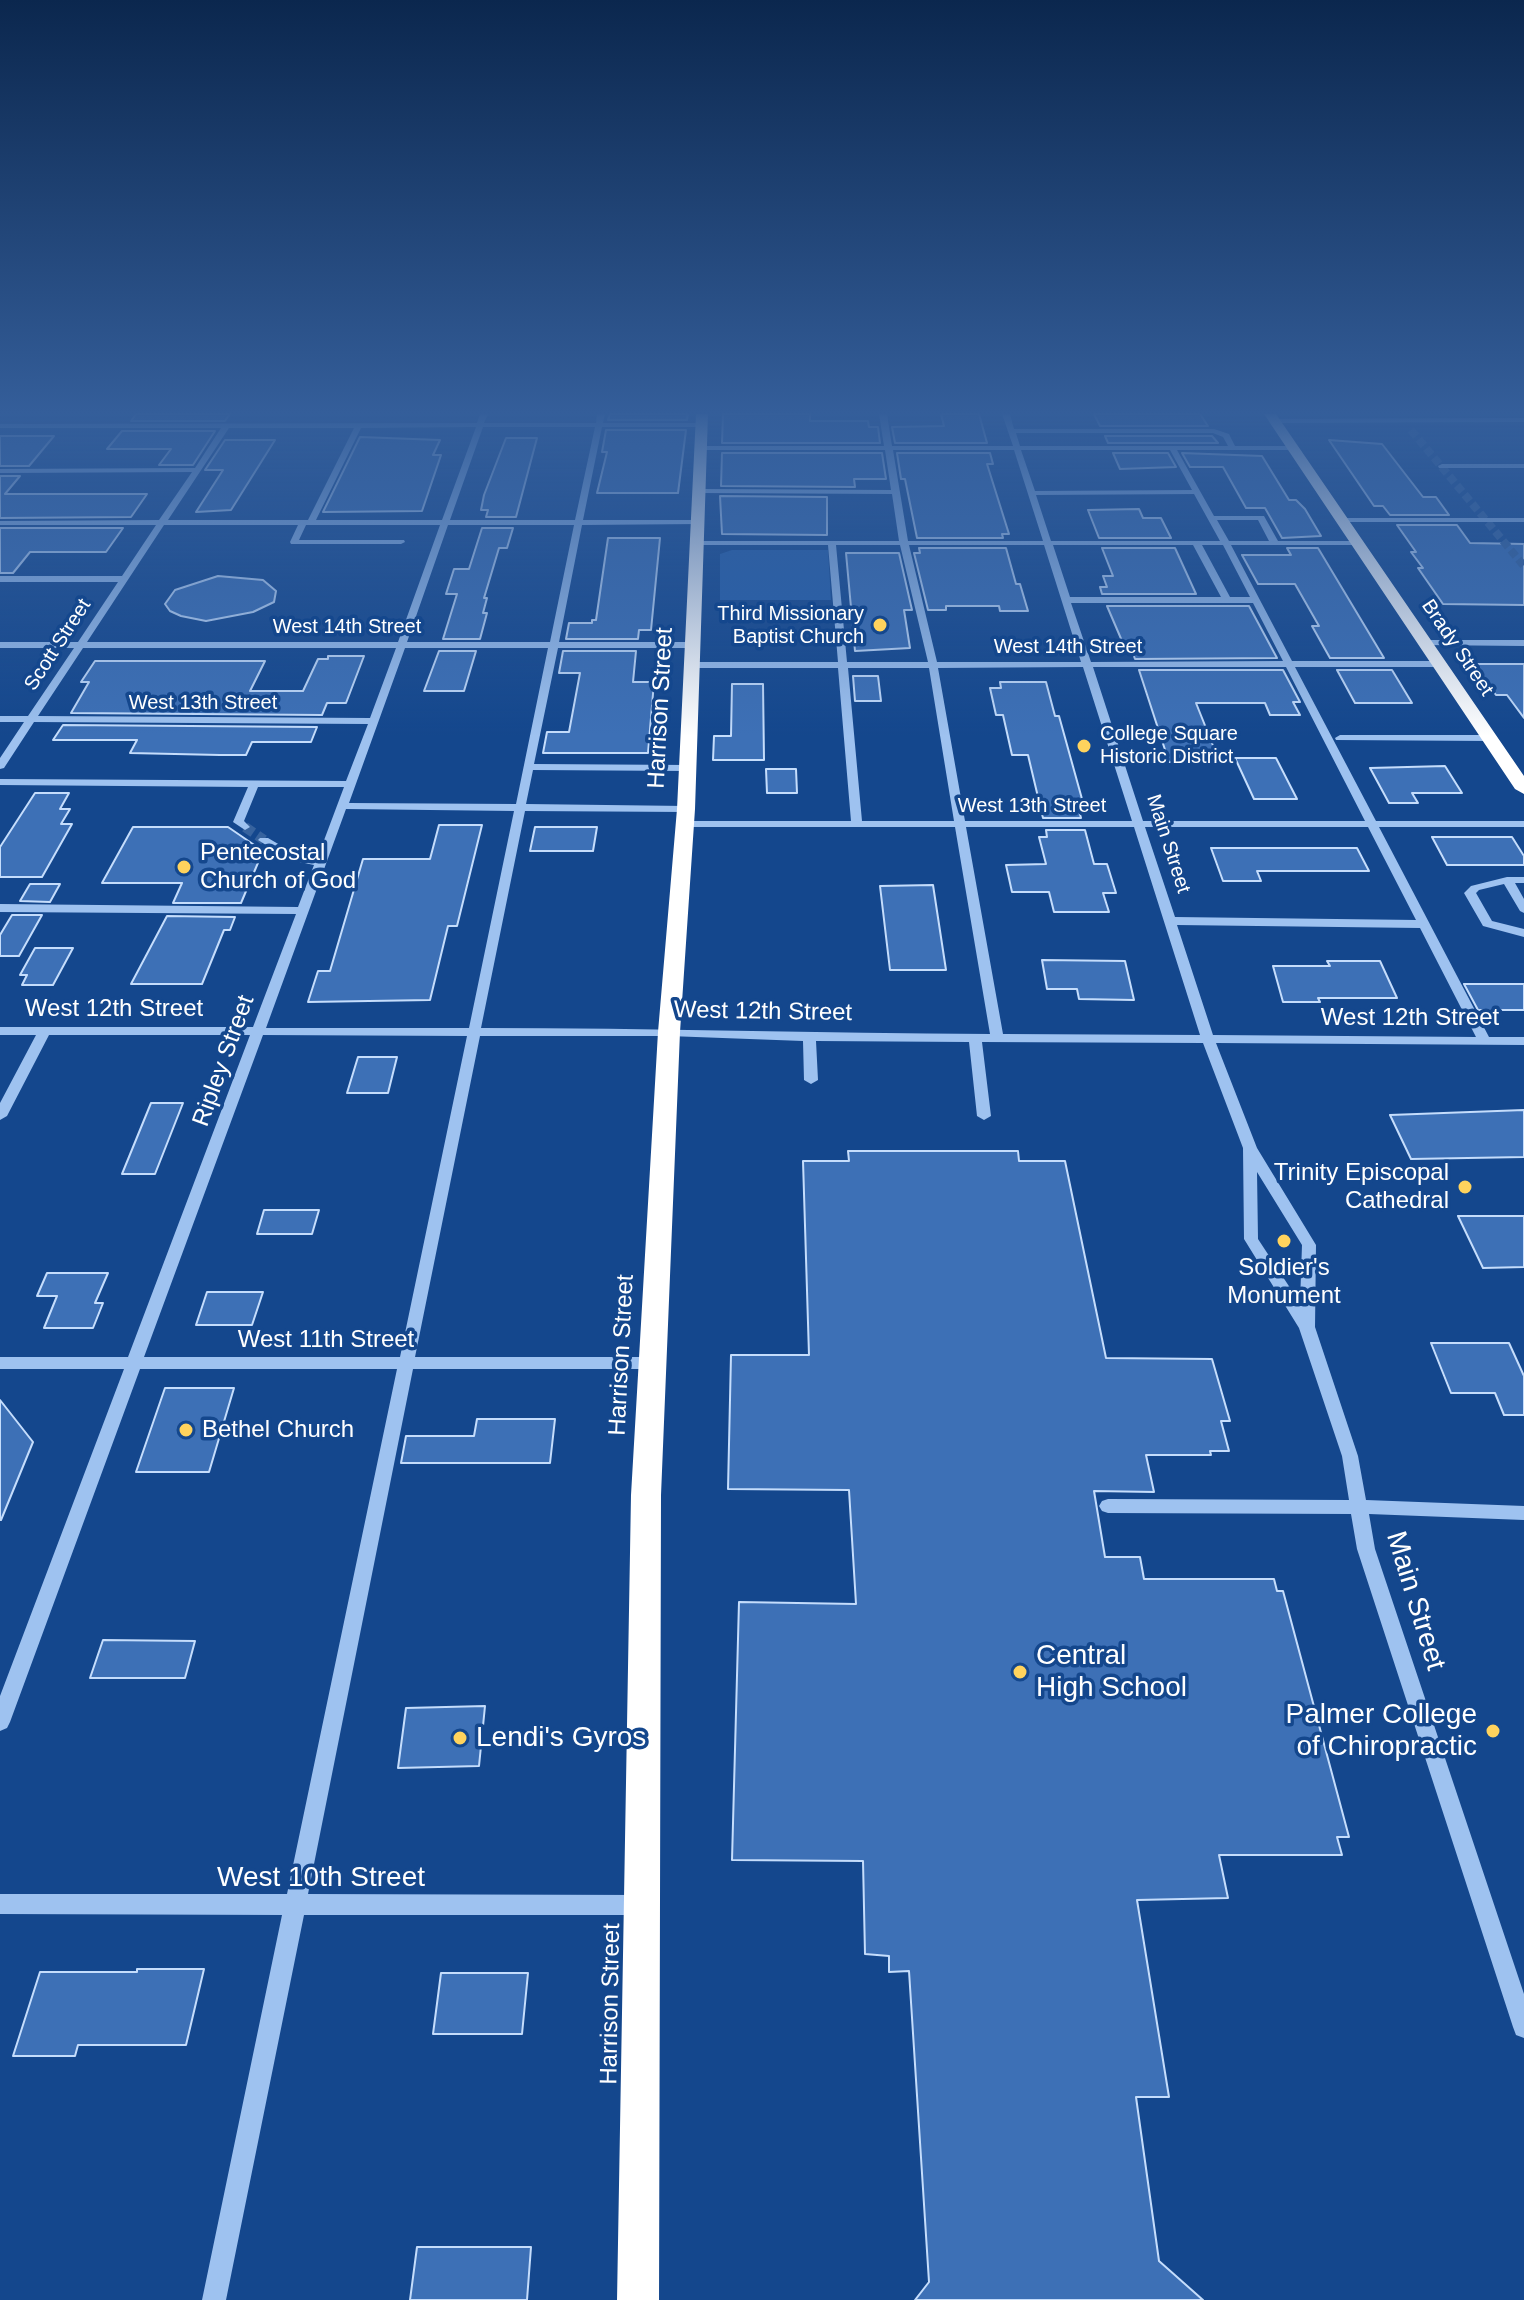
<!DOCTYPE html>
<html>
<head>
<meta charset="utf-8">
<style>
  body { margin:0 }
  canvas { display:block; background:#14478d }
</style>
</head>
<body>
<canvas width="1524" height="2300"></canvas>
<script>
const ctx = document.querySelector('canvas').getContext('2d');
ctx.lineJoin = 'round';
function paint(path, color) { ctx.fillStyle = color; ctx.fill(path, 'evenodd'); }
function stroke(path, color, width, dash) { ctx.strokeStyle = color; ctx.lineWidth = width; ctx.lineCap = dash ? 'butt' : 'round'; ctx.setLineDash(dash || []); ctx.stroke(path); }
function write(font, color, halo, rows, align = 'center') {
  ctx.font = font + ' Helvetica,sans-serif'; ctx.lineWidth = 7; ctx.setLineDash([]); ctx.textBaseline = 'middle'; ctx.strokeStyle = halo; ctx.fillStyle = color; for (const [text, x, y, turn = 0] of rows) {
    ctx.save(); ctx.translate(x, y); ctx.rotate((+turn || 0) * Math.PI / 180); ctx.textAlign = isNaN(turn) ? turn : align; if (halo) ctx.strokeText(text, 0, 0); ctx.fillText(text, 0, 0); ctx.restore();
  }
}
const green = new Path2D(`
  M732,550h96l3,50h-111v-46z`);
const building = new Path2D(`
  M136,414h94l-5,7h-94z
  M610,414h78l-1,6h-79z
  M723,414h87v7h58l1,6h9l2,16h-158z
  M941,414h38l8,29h-92l-3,-16 52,-1z
  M1094,414h106l8,12h-108z
  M606,430h80l-8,63h-81l10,-41h-5z
  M122,431h93l-22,34h-34l12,-16h-64z
  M0,436h54l-25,30h-29z
  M1105,436h107l6,7h-110z
  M360,437l80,3 -7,15h8l-19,56 -99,1z
  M506,438h31l-21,79h-30l2,-7h-7l3,-15z
  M225,440h50l-44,70 -35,2 27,-42h-18z
  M1329,440l53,4 41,53h13l13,18h-59l-7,-9h-9z
  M722,453h160l4,26h-32l1,8 -134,-1z
  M897,453h93l3,11h-6l22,70h-7l1,4h-86l-12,-59h-4z
  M1113,453h55l8,14 -56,2z
  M1182,453l80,3 27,44h7l9,9 16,27 -39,2 -17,-30h-19l-23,-41h-33z
  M0,476h20l-15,18h142l-16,23 -131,1z
  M720,496l107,1v38l-105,-1z
  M1139,509l4,9h18l10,20h-72l-11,-28z
  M1397,525h60l13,18 54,1v61l-81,-1 -25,-36h5l-12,-16h5z
  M0,528h123l-17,24h-76l-17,21h-13z
  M482,528h31l-6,20h-8l-15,50h3l-4,15h4l-7,26h-37l14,-45h-11l8,-25h15z
  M608,538h52l-9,92h-12l-1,9h-72l3,-16h23v-3h4z
  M919,548h87l10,36h4l8,27h-28l-1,-5h-53v4h-18l-14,-57h6z
  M1102,548h73l21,46h-94l-2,-7h7l-4,-11h10z
  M1287,548h31l66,110h-54l-18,-32h7l-24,-42h-37l-16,-29h49z
  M846,553h53l13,57h-8l6,38 -55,3z
  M218,576l45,4 13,11 -2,11 -21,10 -47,9 -25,-5 -11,-5 -5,-7 10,-14z
  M1107,606h142l28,52 -142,1 -4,-11h-6z
  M439,651h37l-12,40h-40z
  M563,651h73l-3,31h21l-6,71h-105l4,-21h22l11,-59h-21z
  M328,656h36l-18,47h-19l-5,12 -251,-2 18,-31h-8l14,-21h170l-15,30h53l15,-32h10z
  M1474,664h50v54l-17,-23h-11z
  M1139,670h144l17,32h-7l7,13h-30l-5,-12h-69l24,60 -51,-1z
  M1337,670h55l20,33h-57z
  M853,676h25l3,25h-26z
  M1000,682h46l9,34h4l23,83h-6l5,19h-38l-15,-63h-16l-9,-40h-7l-6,-27h11z
  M732,684h31l1,76h-51l1,-24h17z
  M63,725l254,2 -6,15h-59l-6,13h-26l-90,-2 7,-13h-84z
  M1235,758h41l21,41h-43z
  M1445,766l17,27h-50l6,10h-29l-19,-35z
  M766,769h30l1,24h-30z
  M35,793h34l-9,16h10l-9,15h11l-30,53h-42v-30z
  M439,825h43l-25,101h-9l-18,74 -122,2 10,-31h12l33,-112h67z
  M133,827h95l35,24 -22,52h-68l9,-20h-80z
  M535,827h62l-4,24h-63z
  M1046,830h39l9,34h13l9,29h-13l6,19h-55l-5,-20h-37l-6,-27 40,-1 -7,-27h8z
  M1432,837h80l12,19v9h-77z
  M1211,848h146l12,23h-112l4,10h-38z
  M30,884h30l-10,18 -30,-1z
  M933,885l13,85h-56l-10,-84z
  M12,915h30l-23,41h-19v-21z
  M167,916l68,1 -5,13h-6l-22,54h-71z
  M35,948h38l-20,37h-31l5,-10h-7z
  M1042,960l83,1 9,39 -55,-1 -2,-10h-30z
  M1327,961h53l17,37h-79l2,4h-37l-10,-36h57z
  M1464,984h60v26h-46z
  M358,1057h39l-9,36h-41z
  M151,1103h32l-28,71h-33z
  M1524,1110v47l-113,2 -21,-44z
  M848,1151h170l1,10h46l41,197 106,1 18,62h-9l8,30h-19l1,4h-65l8,37 -60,-1 11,66h35l4,22h130l3,12h6l66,246h-12l5,18h-123l9,43 -91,2 32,197h-33l23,164 44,39h-288l14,-18 -20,-311 -20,1v-16l-24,-2 -2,-93 -131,-1 7,-258 117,2 -7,-114 -121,-1 3,-134h78l-6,-194h46z
  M264,1210h55l-7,24h-55z
  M1458,1216h66v51l-41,1z
  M47,1273h61l-13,30h8l-10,25h-49l13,-32h-20z
  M207,1292h56l-11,33h-56z
  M1431,1343h78l15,33v39h-20l-9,-22h-44z
  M165,1388h69l-25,84h-73z
  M0,1400l33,42 -32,78h-1z
  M477,1419h78l-5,44h-149l5,-27h68z
  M103,1640l92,1 -10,37h-95z
  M485,1706l-6,60 -81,2 8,-60z
  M137,1969h67l-18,76h-108l-3,11h-62l27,-84h97z
  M441,1973h87l-6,61h-89z
  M417,2247h114l-4,53h-117z`);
const minorTunnelFar1 = new Path2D(`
  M1411,430l113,136`);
const minorTunnel = new Path2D(`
  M245,827l19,13`);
const minor = new Path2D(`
  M480,414h8l-4,9h112l1,-9h8l-2,9h99l4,2 -4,2h-100l-19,93h117l4,2 -4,2 -118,1 -23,117h135l5,3 -5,3h-136l-24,116 154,1 5,3 -5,3 -155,-1 -7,34 160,2 5,3 -5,3 -161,-1 -44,217c170,0 340,5 509,6l-35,-207h-271l-5,-3 5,-3h167l-13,-153h-144l-5,-3 5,-3h144l-10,-117h-132v-4h203l-7,-47 -191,-1 -4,-2 4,-2 190,1 -6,-40h-185l-4,-2 1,-2h187l-5,-32h8l5,32h121l-11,-32h8l4,15h200l15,5 6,12h60v4h-118l37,66h50l14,25h81l4,2 -4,2h-128l61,116h150l5,3 -5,3h-147l81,154h148v6h-145l110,210h35v8l-308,-2 41,105 59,97 -1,82 43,129 8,44 158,6v14l-155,-6 6,35 149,445v44l-8,-3 -3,-8 -156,-478 -6,-35 -243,-1 -6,-2 -3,-5 3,-5 6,-2 241,1 -7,-44 -43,-128 -55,-89 -1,-91 -40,-105 -221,-1 9,74 -7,4 -7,-4 -8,-74 -153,-1 2,39 -7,4 -7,-4 -1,-39 -134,-5h-189l-65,321h237l6,2 2,4 -2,4 -6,2h-239l-105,525 334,1 7,3 4,7 -4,7 -7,3h-338l-78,385h-24l80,-385 -282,-1v-20h287l110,-525h-257l-130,353 -3,6 -7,3v-35l124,-327h-124v-12h128l122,-322h-201l-42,81 -7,4v-17l36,-68h-36v-8h253l43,-113 -296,-2v-8l298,3 16,-42 -24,-5 -32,-20 2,-2h8l29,17 20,4 27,-72h-86l-14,34 6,6 -5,3 -12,-8 15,-35 -248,-2v-6l346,2 22,-57 -334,-2 -30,46 -4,1v-11l24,-36h-24v-6h28l46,-68h-74v-6h78l40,-60h-118v-6h122l34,-51h-156v-4l159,-1 33,-48 -192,1v-4l195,-1 26,-40h-221v-4l477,-1zM476,427l-34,93h-126l45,-92zM483,427h112l-20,93h-125zM229,428h125l-46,92h-140zM1016,433h197l10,4 5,9h-208zM893,450h121l29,91h-135zM1021,450h149l22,40 -157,1zM1194,494l26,47h-169l-15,-46zM1217,520h41l11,21h-40zM164,525h134l-8,17 1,2h110l4,-2 -1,-2h-105l7,-15h134l-42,117h-311zM448,525h126l-24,117h-143zM836,545h64l28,117h-81zM909,545h135l37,117h-144zM1053,545h140l28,52h-151zM1202,545h21l27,52h-20zM1071,603h182l30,58 -192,1zM83,648h313l-26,70 -332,-2zM405,648h143l-32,156 -167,-1zM1083,667l49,154h-167l-27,-153zM1093,667h193l79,154h-222zM848,668h81l25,153h-92zM346,809l168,2 -45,217h-203zM966,827h168l66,208 -197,-1zM1145,827h223l48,93 -241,-3zM1177,925l243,3 56,109 -263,-2zM263,1035l204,1 -67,321h-256zM1257,1172l45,73 -2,58 -42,-64z
  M1524,418v4l-249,1 -4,-2 4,-2z
  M1442,464h82v4h-85l-1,-2z
  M1341,518h183v4h-183z
  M1427,640h97v6l-100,-1 -2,-2z
  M1340,735h150l5,3 -5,3 -154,-1 -1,-2z
  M1507,877h17v6h-9l9,16v14l-4,-2 -16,-27 -25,6 -3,3 16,28 32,8v8l-41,-11 -19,-33 7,-7z`);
const highway = new Path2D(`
  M696,414h12l-13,395 -15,223 -19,463 -2,805h-42l14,-805 27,-463 19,-223z
  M1264,414h12l248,362v18l-9,-5z`);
const markers = [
  [880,625,8,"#ffd35d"],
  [1084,746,8,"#ffd35d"],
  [184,867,8,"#ffd35d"],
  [1465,1187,8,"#ffd35d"],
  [1284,1241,8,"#ffd35d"],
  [186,1430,8,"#ffd35d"],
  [1020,1672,8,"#ffd35d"],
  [1493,1731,8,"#ffd35d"],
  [460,1738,8,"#ffd35d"]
];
const farPoinames = [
  ["Third Missionary",864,614],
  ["Baptist Church",864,637],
  ["College Square",1100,734,"left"],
  ["Historic District",1100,757,"left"]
];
const farStreetnames = [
  ["West 14th Street",347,627],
  ["Scott Street",58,645,-57],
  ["West 14th Street",1068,647],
  ["Brady Street",1457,648,56],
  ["West 13th Street",203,703],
  ["West 13th Street",1032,806],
  ["Main Street",1168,844,72]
];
const streetNames = [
  ["Harrison Street",661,708,-87],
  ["West 12th Street",114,1009],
  ["West 12th Street",763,1012,1],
  ["West 12th Street",1410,1018],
  ["Ripley Street",224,1061,-70],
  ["West 11th Street",326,1340],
  ["Harrison Street",622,1355,-87],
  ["Harrison Street",611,2004,-89]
];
const poiNames = [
  ["Pentecostal",200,853],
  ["Church of God",200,881],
  ["Trinity Episcopal",1449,1173,"right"],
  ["Cathedral",1449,1201,"right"],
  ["Soldier's",1284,1268,"center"],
  ["Monument",1284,1296,"center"],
  ["Bethel Church",202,1430]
];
const nearStreetnames = [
  ["Main Street",1415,1601,73],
  ["West 10th Street",321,1878]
];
const nearPoinames = [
  ["Central",1036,1656],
  ["High School",1036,1688],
  ["Palmer College",1477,1715,"right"],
  ["of Chiropractic",1477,1747,"right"],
  ["Lendi's Gyros",476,1738]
];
paint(green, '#2660ac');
paint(building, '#3d70b6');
stroke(building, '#c5ddfc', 2);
stroke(minorTunnelFar1, '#37639e', 8, [8, 4]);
stroke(minorTunnel, '#37639e', 10, [10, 5]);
paint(minor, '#9ec2f0');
paint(highway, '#fff');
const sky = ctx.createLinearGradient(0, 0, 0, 736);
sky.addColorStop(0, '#0b274e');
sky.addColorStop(0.56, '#345e9a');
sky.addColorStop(1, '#345e9a00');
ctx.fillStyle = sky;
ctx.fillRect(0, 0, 1524, 736);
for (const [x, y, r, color] of markers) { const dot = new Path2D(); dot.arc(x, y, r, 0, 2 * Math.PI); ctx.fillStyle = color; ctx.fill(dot); stroke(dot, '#14478d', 3); }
write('20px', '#fff', '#14478d', farPoinames, 'right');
write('20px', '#fff', '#14478d', farStreetnames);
write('24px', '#fff', '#14478d', streetNames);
write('24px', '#fff', '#14478d', poiNames, 'left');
write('28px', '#fff', '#14478d', nearStreetnames);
write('28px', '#fff', '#14478d', nearPoinames, 'left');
</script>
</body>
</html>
